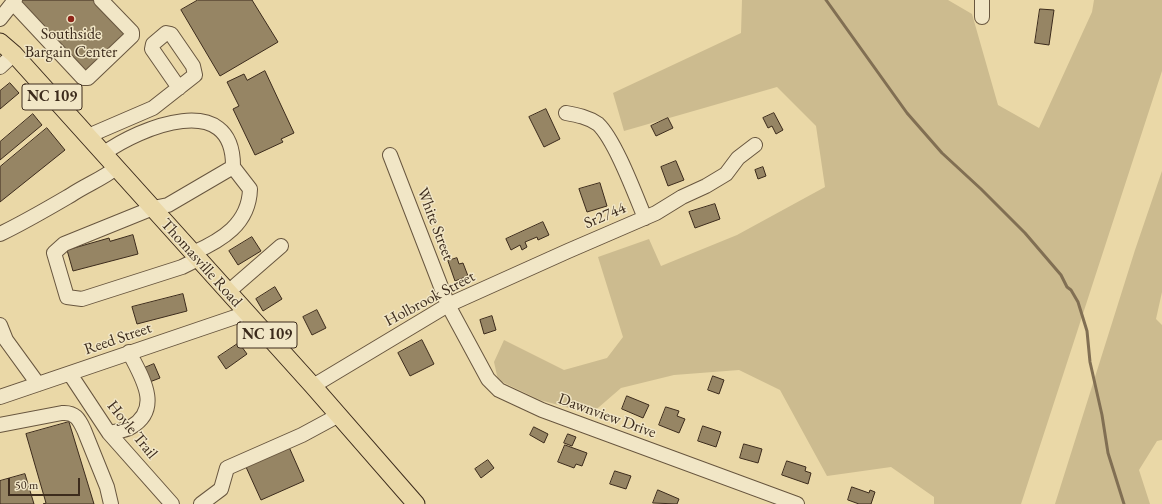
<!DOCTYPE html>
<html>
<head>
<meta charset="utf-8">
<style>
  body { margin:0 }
  #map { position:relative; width:1162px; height:504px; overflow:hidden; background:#ead8a7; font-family:"EB Garamond",serif }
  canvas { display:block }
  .scale { position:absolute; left:8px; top:478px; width:72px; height:18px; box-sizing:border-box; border:2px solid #3c2b1c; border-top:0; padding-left:5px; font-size:12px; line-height:14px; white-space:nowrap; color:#3c2b1c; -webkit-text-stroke:3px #f1e6c6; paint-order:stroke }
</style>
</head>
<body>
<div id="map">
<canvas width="1162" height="504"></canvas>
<div class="scale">50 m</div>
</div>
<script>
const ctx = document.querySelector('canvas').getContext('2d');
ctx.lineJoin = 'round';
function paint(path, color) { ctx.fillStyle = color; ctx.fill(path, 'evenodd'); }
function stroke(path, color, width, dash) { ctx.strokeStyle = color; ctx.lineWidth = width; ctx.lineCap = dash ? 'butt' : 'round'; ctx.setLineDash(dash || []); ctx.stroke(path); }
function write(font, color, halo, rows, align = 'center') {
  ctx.font = font + ' "EB Garamond",serif'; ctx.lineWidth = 3; ctx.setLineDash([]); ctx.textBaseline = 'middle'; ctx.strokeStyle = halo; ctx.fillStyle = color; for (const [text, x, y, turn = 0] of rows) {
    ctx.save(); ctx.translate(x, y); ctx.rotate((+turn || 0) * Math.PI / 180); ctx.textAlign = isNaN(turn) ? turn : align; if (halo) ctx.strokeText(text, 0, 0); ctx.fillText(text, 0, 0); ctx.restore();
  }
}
const green = new Path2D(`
  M742,0h206l24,14 26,91 41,23 53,-116 2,-12h68v71l-141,433h-87v-7l-43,-30 -64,9 -47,-86 -41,-20 -65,5 -53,13 -30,26 -51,-14 -42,-20 -4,-18 10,-22 60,30 43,-12 16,-21 -25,-80 51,-18 12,27 76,-31 88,-48 -9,-61 -39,-39 -153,44 -11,-38 128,-60z
  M1162,171v121l-6,27 6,6v115l-5,1 -18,29 11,34h-95l80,-254z`);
const stream = new Path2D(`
  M826,0l81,113 35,40 39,36 44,44 36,42 6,12 4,3 7,12 9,29 3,31 12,53 6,38 16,51`);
const building = new Path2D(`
  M17,0h77l32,33 -41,40z
  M198,0h54l26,42 -58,34 -39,-66z
  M1040,9l14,1 -5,35 -14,-2z
  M265,71l29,62 -13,6 2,3 -28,13 -22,-46 6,-3 -12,-24 17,-8 3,6z
  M10,83l9,10 -19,16v-18z
  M546,109l14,30 -16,8 -15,-30z
  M774,113l9,17 -7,4 -4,-8 -4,2 -5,-10z
  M33,114l9,11 -42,35v-18z
  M668,118l5,10 -17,8 -5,-10z
  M47,128l18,22 -65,52v-35z
  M676,161l8,19 -16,6 -7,-19z
  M763,167l3,9 -8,3 -3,-9z
  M600,183l7,23 -20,6 -8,-23z
  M715,204l5,15 -25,9 -6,-16z
  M543,222l6,13 -11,5 -1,-3 -12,5 2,5 -5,3 -2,-5 -9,5 -5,-11z
  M133,235l5,19 -65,17 -6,-21 42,-12 1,3z
  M252,237l9,14 -23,14 -9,-14z
  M457,258l2,6 4,-1 5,13 -13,5 -7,-20z
  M275,287l7,12 -19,12 -7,-12z
  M183,294l4,17 -50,13 -5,-17z
  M317,310l9,18 -14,7 -9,-18z
  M492,316l4,14 -12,4 -4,-14z
  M422,340l12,24 -24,12 -12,-23z
  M239,343l8,11 -21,15 -8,-12z
  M154,364l6,14 -13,5 -5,-14z
  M713,376l11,4 -5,14 -11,-4z
  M627,396l22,9 -6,13 -21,-9z
  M666,407l13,4 -2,5 8,3 -6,14 -20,-8z
  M69,422l25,82h-51l3,-1 -20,-69z
  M703,426l18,6 -5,15 -18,-6z
  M534,427l14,7 -4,9 -14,-8z
  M568,434l8,3 -4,9 -8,-3z
  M744,444l18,5 -4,14 -18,-5z
  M565,445l22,8 -5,13 -6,-2 -2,4 -16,-6z
  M289,447l15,34 -43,19 -15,-33z
  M488,460l6,8 -13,10 -6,-9z
  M787,461l19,6 -1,4 6,2 -3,11 -26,-9z
  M615,471l16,5 -5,13 -16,-5z
  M25,474l9,30h-34v-23z
  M852,487l17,6 1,-3 5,2 -4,12h-12l-11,-4z
  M658,490l21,9 -2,5 -24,-1z`);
const minor = new Path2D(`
  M982,0v17
  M13,3l70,75h5l44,-42v-4l-31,-32
  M0,19l15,-19
  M0,67l14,-13
  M566,113c11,2 22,4 32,11 17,16 37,70 47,94
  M88,136l65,-28 42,-33 -2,-9 -22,-32 -5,-1 -13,11 -1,5 27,39
  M103,154c37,-27 131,-65 130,13l-65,38 -15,3 -89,36 -10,9 13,44 15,2 100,-32 16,-8
  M390,155l58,150 40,74 11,11 43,20 255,94
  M0,234c25,-12 47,-25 71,-39 15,-10 31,-16 45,-27
  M193,253c29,-13 56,-29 57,-64l-17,-22
  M228,292l53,-46
  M0,325l6,15 32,44
  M70,374l39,59 63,71
  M313,386l135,-81 120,-54 88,-38 26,-16 24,-11 20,-12 12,-16 17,-13
  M0,397l247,-84
  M0,425l62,-12c13,-1 17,6 22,17l23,57 4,17
  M109,433c7,-2 16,-2 22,-6 32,-19 10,-51 -2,-75
  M201,504l20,-15 6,-21 75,-33 37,-20`);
const major = new Path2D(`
  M0,42l14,12 299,332 103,118`);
const markers = [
  [71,19,4,"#8f2418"]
];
const shields = [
  [52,97,60],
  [267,335,60]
];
const shieldNames = [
  ["NC 109",52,97],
  ["NC 109",267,335]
];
const poiNames = [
  ["Southside",71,35],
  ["Bargain Center",71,53]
];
const streetNames = [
  ["Sr2744",605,216,-23],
  ["White Street",435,224,69],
  ["Thomasville Road",201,263,48],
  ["Holbrook Street",430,299,-28],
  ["Reed Street",118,339,-19],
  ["Dawnview Drive",607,416,20],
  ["Hoyle Trail",132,430,51]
];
paint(green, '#ccbb8f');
stroke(stream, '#816f53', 3);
paint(building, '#968564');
stroke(building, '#3c2b1c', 1);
stroke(minor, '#68563f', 16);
stroke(major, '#3c2b1c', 19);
stroke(minor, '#f1e6c6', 14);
stroke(major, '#ead8a7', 17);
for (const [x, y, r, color] of markers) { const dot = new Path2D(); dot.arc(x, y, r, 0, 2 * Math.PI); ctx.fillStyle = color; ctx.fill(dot); stroke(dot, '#f1e6c6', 1.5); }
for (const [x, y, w] of shields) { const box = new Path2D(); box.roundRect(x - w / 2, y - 13, w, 26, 3); ctx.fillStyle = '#f1e6c6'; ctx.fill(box); stroke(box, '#3c2b1c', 1); }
write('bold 15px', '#3c2b1c', null, shieldNames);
write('16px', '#3c2b1c', '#f1e6c6', poiNames);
write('16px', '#3c2b1c', '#f1e6c6', streetNames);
</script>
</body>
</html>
